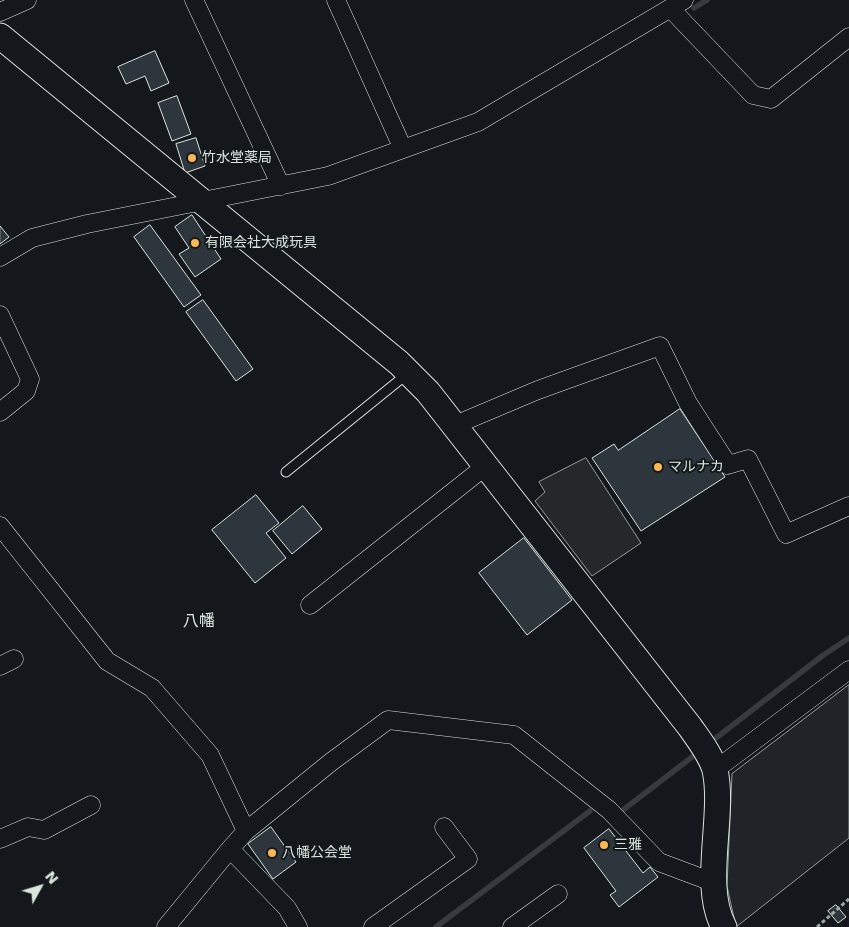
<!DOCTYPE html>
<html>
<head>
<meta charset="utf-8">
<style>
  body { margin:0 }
  #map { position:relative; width:849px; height:927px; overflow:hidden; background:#14181c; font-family:"DejaVu Sans",sans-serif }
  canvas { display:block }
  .north { position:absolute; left:15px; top:862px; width:50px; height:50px; -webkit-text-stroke:4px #14181c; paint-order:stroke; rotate:51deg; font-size:14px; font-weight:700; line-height:20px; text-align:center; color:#d8e6dc }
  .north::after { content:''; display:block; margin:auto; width:18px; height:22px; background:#d8e6dc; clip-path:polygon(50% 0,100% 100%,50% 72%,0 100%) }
</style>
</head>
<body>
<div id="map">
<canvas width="849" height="927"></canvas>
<div class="north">N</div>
</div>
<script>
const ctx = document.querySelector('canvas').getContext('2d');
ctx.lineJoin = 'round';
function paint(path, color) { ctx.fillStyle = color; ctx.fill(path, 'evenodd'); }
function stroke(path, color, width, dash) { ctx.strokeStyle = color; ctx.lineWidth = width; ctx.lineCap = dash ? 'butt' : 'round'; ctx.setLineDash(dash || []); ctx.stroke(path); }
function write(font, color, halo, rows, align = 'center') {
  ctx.font = font + ' "DejaVu Sans","Noto Sans JP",sans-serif'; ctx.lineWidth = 4; ctx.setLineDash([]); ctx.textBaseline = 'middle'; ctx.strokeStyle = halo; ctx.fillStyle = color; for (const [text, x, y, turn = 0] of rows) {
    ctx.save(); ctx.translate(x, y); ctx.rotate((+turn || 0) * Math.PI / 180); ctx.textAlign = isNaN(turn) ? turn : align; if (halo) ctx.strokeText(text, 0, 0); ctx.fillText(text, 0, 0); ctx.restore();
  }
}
const green = new Path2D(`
  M849,685v153l-113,89 -9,-41 5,-112z`);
const parking = new Path2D(`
  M586,458l55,85 -49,33 -57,-75 10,-9 -6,-10z`);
const stream = new Path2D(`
  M694,8l13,-8
  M716,738l106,-82 27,-18
  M623,810l69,-53
  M436,927l154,-116`);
const building = new Path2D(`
  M155,51l14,32 -18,8 -6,-15 -19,8 -8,-17z
  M177,96l14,38 -19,7 -14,-38z
  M196,138l9,28 -20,7 -9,-29z
  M192,215l29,44 -26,18 -16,-23 10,-6 -14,-21z
  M150,225l51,70 -17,12 -50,-70z
  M0,226l9,11 -9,7z
  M203,300l50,69 -17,12 -50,-69z
  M680,409l45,68 -84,54 -49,-73 22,-14 4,6z
  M256,495l23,28 -13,10 20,25 -31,25 -43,-53z
  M303,506l19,23 -30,25 -19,-23z
  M524,538l48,62 -45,35 -48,-62z
  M271,827l25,35 -23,17 -25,-35z
  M609,829l34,44 7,-6 8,10 -39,30 -9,-12 6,-4 -32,-43z
  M836,905l10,12 -8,6 -10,-12z`);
const path = new Path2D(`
  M817,927l32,-28`);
const lane = new Path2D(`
  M286,472l121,-98`);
const street = new Path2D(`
  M194,0l87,186
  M336,0l67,149
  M671,9l82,86 18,4 78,-62
  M0,12l27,-12
  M0,257l32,-19 55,-14 241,-48 150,-54 206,-122
  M0,315l30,64 -4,12 -26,21
  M455,425l83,-35 122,-44 28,57 40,62 20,-6 38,75 63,-28
  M0,526l107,135 45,27 58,67 36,76
  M310,605l177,-140
  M0,666l14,-7
  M715,770l134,-100
  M0,839l28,-12 16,3 47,-25
  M166,927l64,-78
  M298,927l-11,-19 -57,-59 16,-18 85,-69 57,-42 126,15 95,75 50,52 56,21
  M373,927l95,-68 -24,-32
  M512,927l46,-33`);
const secondary = new Path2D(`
  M0,36l399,327 29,29 262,335c9,13 21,28 25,43 10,46 -14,116 9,157`);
const markers = [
  [192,158,5,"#ffb74d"],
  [195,243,5,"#ffb74d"],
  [658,467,5,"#ffb74d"],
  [604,845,5,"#ffb74d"],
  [272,853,5,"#ffb74d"]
];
const poiNames = [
  ["竹水堂薬局",202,158],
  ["有限会社大成玩具",205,243],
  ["マルナカ",668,467],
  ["三雅",614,845],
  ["八幡公会堂",282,853]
];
const quarterNames = [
  ["八幡",199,622]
];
paint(green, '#202428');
stroke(green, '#939e99', 1);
paint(parking, '#24282b');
stroke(parking, '#939e99', 1);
stroke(stream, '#363b3e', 5.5);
paint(building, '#2c363c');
stroke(building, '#d8e6dc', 1);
stroke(lane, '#d8e6dc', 11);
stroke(street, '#d8e6dc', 19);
stroke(secondary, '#d8e6dc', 27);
stroke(path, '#9da8a2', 3, [4, 2.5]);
stroke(lane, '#14181c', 9);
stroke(street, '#14181c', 18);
stroke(secondary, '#14181c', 25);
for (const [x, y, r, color] of markers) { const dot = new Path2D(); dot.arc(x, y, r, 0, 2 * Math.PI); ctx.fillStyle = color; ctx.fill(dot); stroke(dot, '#14181c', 2); }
write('14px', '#d8e6dc', '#14181c', poiNames, 'left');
write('16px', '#d8e6dc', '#14181c', quarterNames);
</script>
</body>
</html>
